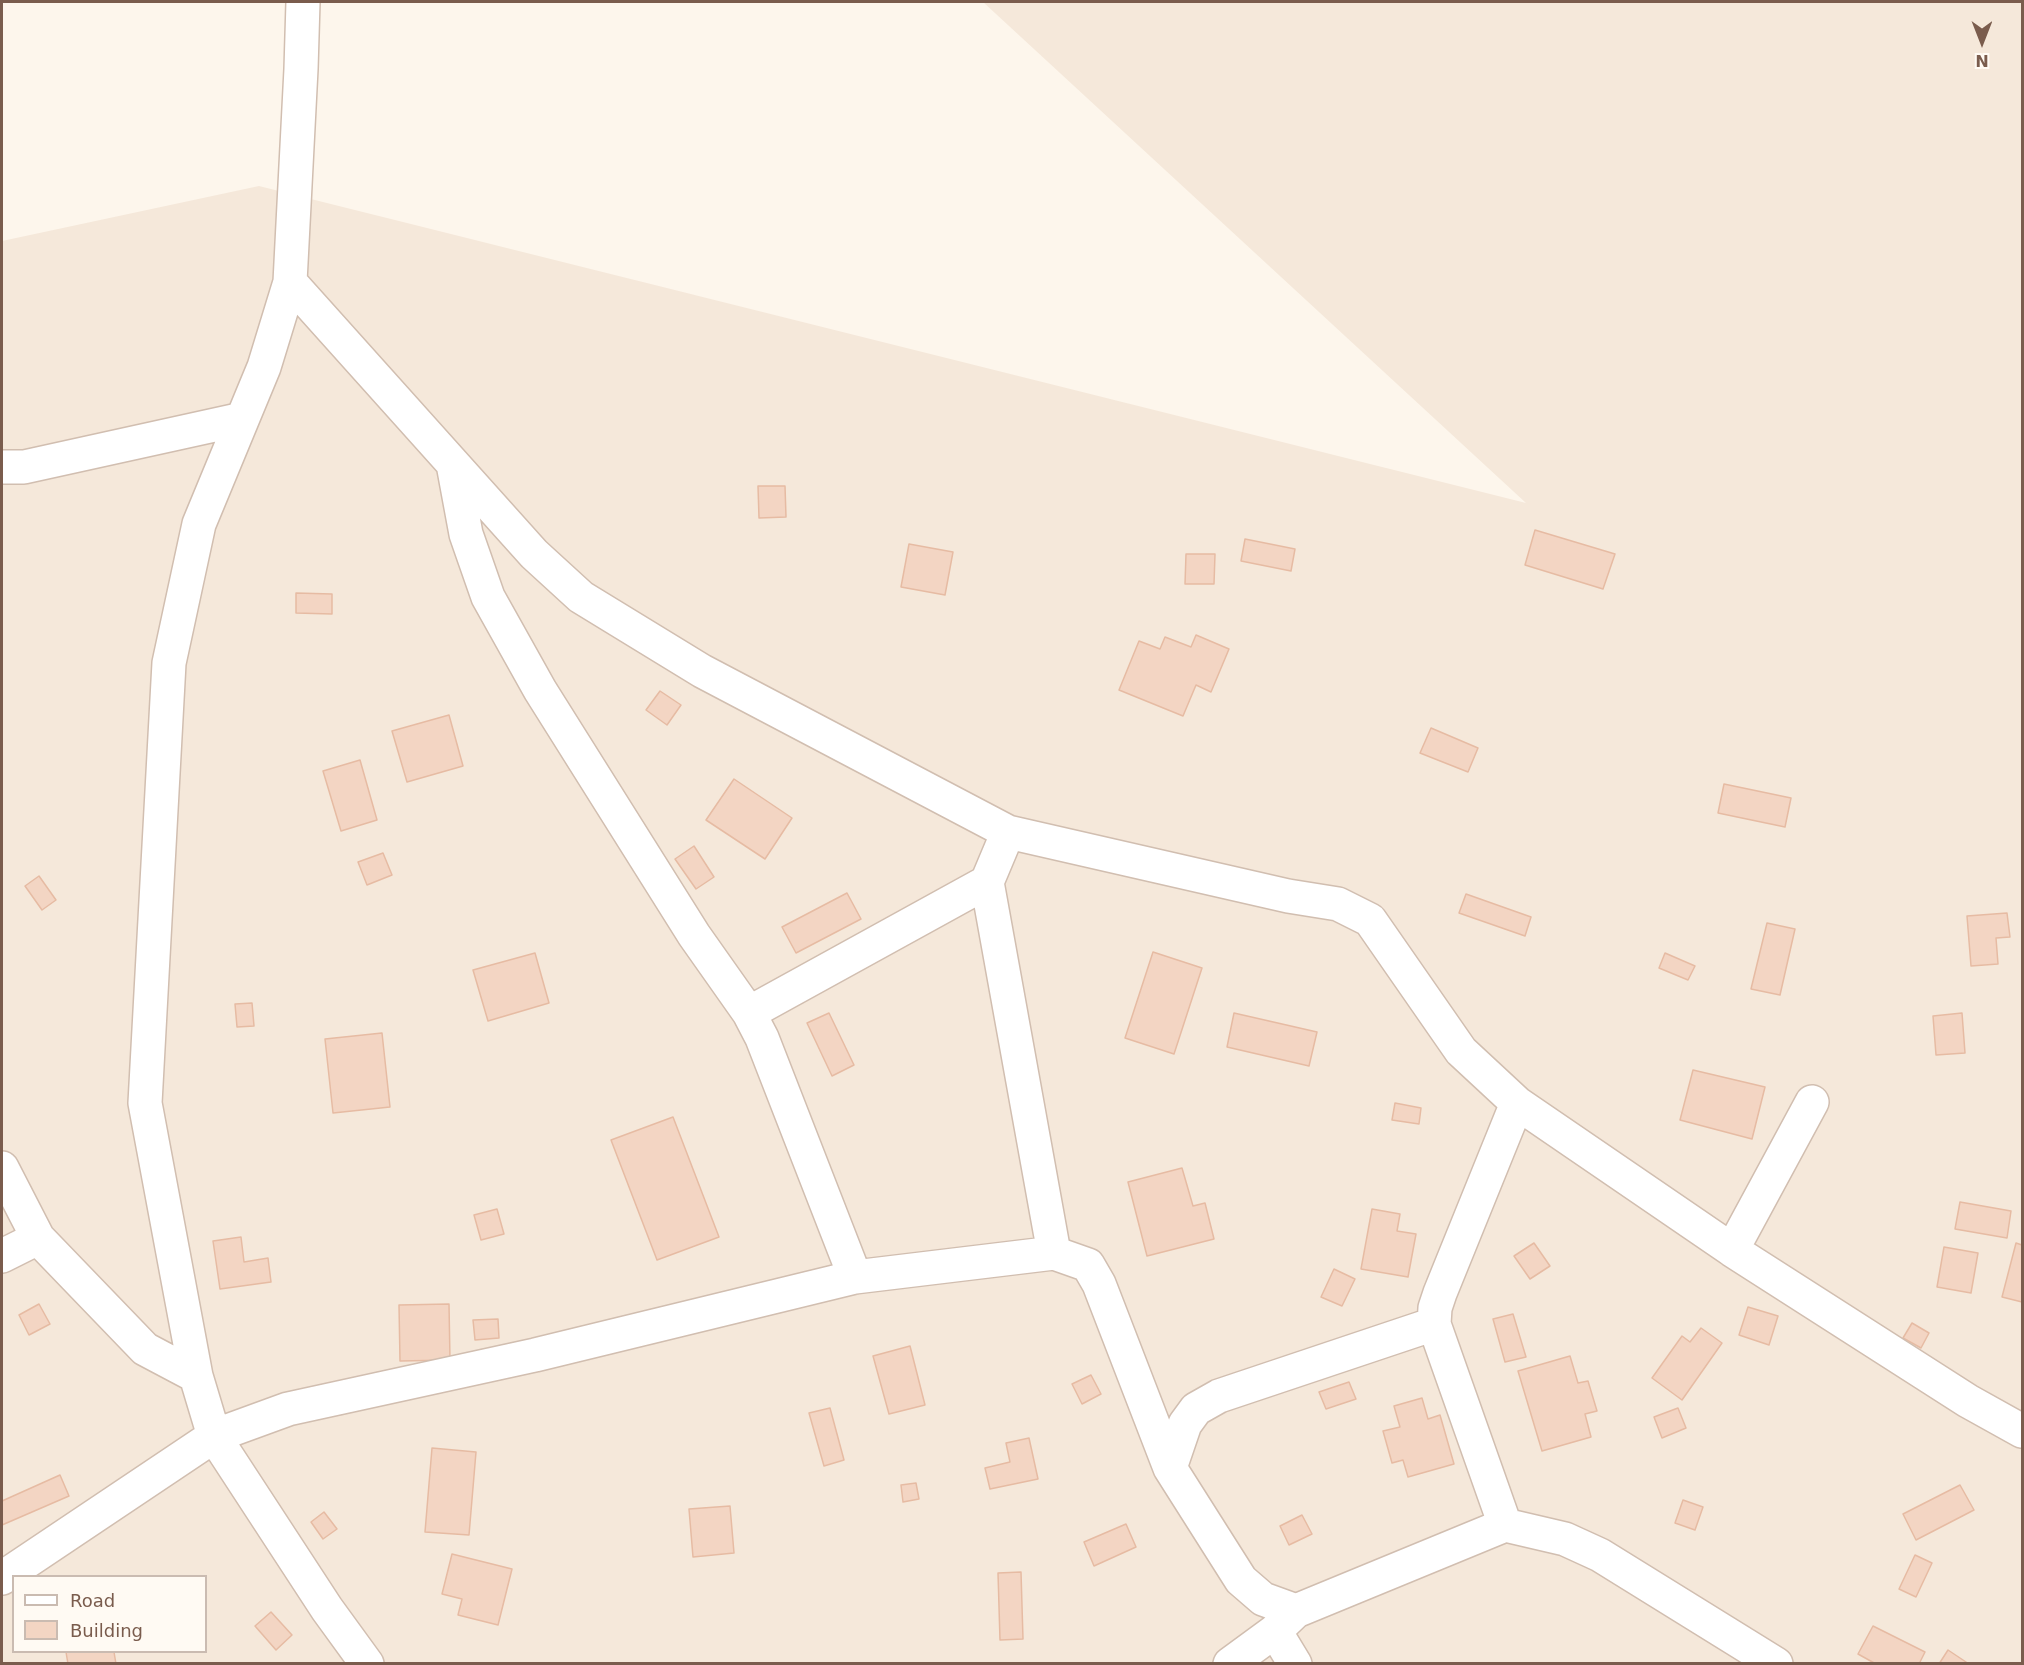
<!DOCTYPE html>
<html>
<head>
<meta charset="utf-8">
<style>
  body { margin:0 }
  #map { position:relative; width:2024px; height:1665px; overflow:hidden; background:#fdf6ec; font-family:"DejaVu Sans",sans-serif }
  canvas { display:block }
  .frame { position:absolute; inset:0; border:3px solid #7a5c4d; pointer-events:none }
  .legend { position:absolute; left:12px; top:1575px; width:195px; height:78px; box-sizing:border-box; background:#fffaf3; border:2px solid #cabbb1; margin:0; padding:8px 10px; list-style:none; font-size:18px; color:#7a5c4d }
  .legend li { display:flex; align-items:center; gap:12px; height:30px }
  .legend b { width:30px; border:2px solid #cabbb1 }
  .north { position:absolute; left:1952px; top:12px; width:60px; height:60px; -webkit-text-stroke:4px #fffaf3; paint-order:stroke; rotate:180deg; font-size:16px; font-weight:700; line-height:24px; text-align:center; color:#7a5c4d }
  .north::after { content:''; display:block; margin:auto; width:21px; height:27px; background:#7a5c4d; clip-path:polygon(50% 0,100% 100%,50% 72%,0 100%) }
</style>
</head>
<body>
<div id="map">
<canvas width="2024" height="1665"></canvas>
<div class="frame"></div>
<ul class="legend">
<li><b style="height:8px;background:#fff"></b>Road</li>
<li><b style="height:16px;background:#f3d5c3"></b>Building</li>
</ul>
<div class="north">N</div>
</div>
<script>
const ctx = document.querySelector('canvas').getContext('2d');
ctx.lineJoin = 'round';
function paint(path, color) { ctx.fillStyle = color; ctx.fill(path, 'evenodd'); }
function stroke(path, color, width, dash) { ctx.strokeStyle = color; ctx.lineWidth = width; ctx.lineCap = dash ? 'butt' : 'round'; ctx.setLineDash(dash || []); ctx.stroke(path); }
const residential = new Path2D(`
  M983,2h1039v1661h-2020v-1422l257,-55 1267,317zM14,1576h192v76h-192z`);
const building = new Path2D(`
  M758,486h27l1,31 -27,1z
  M1535,530l80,24 -12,35 -78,-24z
  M1245,539l50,10 -4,22 -50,-10z
  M909,544l44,8 -8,43 -44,-8z
  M1186,554h29l-1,30h-29z
  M296,593l36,1v20l-36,-1z
  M1196,635l33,14 -18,43 -15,-7 -13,31 -64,-26 20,-49 21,8 5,-12 26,10z
  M660,691l21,14 -14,20 -21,-15z
  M449,715l14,51 -56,16 -15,-51z
  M1431,728l47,20 -10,24 -48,-19z
  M360,760l17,60 -36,11 -18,-60z
  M734,779l58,39 -27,41 -59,-39z
  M1724,784l67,14 -6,29 -67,-14z
  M694,846l20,31 -18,12 -21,-30z
  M383,853l9,22 -25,10 -9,-23z
  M39,876l17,24 -14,10 -17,-24z
  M847,893l14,26 -65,34 -14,-26z
  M1466,894l65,23 -6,19 -66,-23z
  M2007,913l3,24 -14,1 2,26 -27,2 -4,-50z
  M1767,923l28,6 -15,66 -29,-6z
  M1153,952l49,16 -28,86 -49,-16z
  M535,953l14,50 -61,18 -15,-51z
  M1665,953l30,13 -7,14 -29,-12z
  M252,1003l2,23 -17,1 -2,-23z
  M829,1013l25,52 -22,11 -25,-53z
  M1234,1013l83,19 -8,34 -82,-19z
  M1962,1013l3,40 -29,2 -3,-39z
  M382,1033l8,74 -57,6 -8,-74z
  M1693,1070l72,17 -13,52 -72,-19z
  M1395,1103l26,5 -2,16 -27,-4z
  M673,1117l46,120 -62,23 -46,-120z
  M1182,1168l11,38 12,-3 9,36 -67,17 -19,-74z
  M1960,1202l51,9 -4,27 -52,-9z
  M497,1209l7,25 -23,6 -7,-25z
  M1372,1209l28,5 -3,17 19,3 -8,43 -47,-8z
  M241,1237l3,25 24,-4 3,24 -51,7 -7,-48z
  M1534,1243l16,23 -20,13 -16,-23z
  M2016,1243l6,2v57l-20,-5z
  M1944,1247l34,6 -7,40 -34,-6z
  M1334,1269l21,10 -13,27 -21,-9z
  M39,1304l11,20 -21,11 -10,-20z
  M449,1304l1,56 -50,1 -1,-56z
  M1748,1307l30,9 -9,29 -30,-10z
  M1513,1314l13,43 -21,5 -12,-43z
  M498,1319l1,19 -24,2 -2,-20z
  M1912,1323l17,10 -8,15 -18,-10z
  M1701,1328l21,15 -40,57 -30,-22 30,-42 8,6z
  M910,1346l15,59 -36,9 -16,-58z
  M1570,1356l8,27 10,-2 9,30 -12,3 6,23 -49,14 -24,-80z
  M1091,1375l10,19 -19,10 -10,-20z
  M1349,1382l7,17 -30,10 -7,-17z
  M1422,1398l6,21 12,-4 14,49 -46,13 -5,-17 -11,3 -9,-32 17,-4 -6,-21z
  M830,1408l14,52 -20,6 -15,-53z
  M1678,1408l8,20 -24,10 -8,-21z
  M1029,1438l9,41 -48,10 -5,-21 25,-6 -4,-19z
  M432,1448l44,4 -7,83 -44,-3z
  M60,1475l9,21 -67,29v-24z
  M916,1483l3,16 -16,3 -2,-17z
  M1960,1485l14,25 -58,30 -13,-26z
  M1683,1500l20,7 -8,23 -20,-7z
  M730,1506l4,47 -41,4 -4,-48z
  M324,1512l13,17 -14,10 -12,-17z
  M1302,1515l10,19 -23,11 -9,-19z
  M1126,1524l10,23 -42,19 -10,-24z
  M452,1554l60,15 -14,56 -40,-10 4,-16 -20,-5z
  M1915,1555l17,8 -16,34 -17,-8z
  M1021,1572l2,67 -23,1 -2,-67z
  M271,1612l21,23 -16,15 -21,-24z
  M1873,1626l52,26 -6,12h-43l-18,-10z
  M1948,1650l21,14h-30z
  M66,1652h48l2,12h-48z`);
const street = new Path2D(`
  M303,2l-2,67 -11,213 -26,85 -65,157 -30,139 -24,440 51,273 18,60 113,173 40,55
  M290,282l244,272 47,43 121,74 306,161 280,64 50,8 32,16 91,131 56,52 215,147 236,151 54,30
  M453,464l13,70 22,63 52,93 154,245 55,78 13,25 93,239
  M2,467h22l218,-48
  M1008,832l-21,50 67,371
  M749,1013l238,-131
  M2,1168l36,70 107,111 51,27
  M1732,1250l80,-148
  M2,1256l36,-18
  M1170,1468l15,-44 11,-15 23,-13 215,-72
  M1505,1525l-71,-201 1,-16 5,-15 77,-190
  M2,1578l212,-142 74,-27 247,-54 320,-78 199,-24 34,12 11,19 71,184 71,112 22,19 33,12
  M1275,1631l20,33
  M1230,1664l45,-33 21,-20 209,-86 60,14 35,16 176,109`);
paint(residential, '#f5e8da');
paint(building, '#f3d5c3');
stroke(building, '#e6bba3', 1.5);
stroke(street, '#d1beb0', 36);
stroke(street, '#fff', 33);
</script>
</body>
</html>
